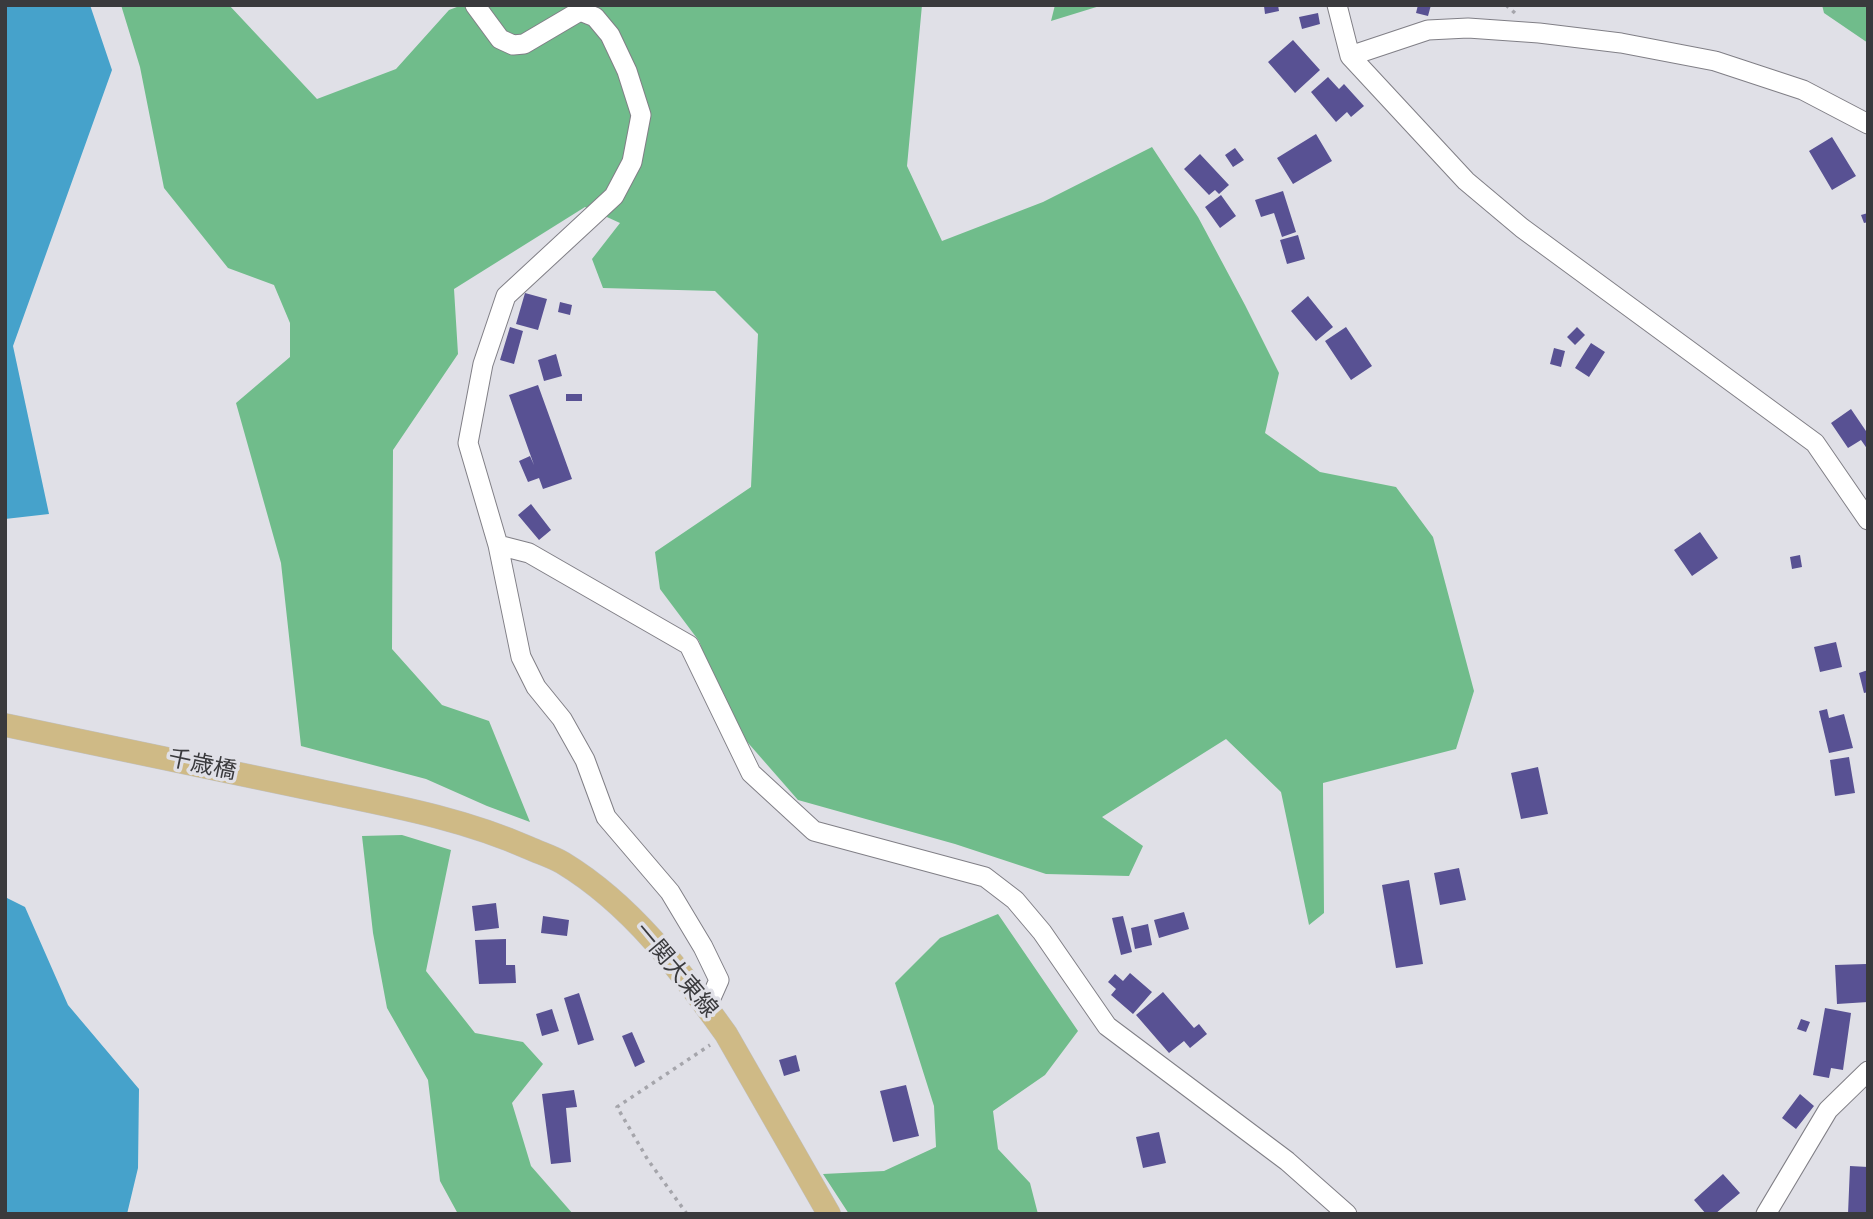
<!DOCTYPE html>
<html>
<head>
<meta charset="utf-8">
<style>
  body { margin:0 }
  #map { position:relative; width:1873px; height:1219px; overflow:hidden; background:#e0e0e7; font-family:"Roboto Condensed",sans-serif }
  canvas { display:block }
  .frame { position:absolute; inset:0; border:7px solid #3a3a3d; pointer-events:none }
</style>
</head>
<body>
<div id="map">
<canvas width="1873" height="1219"></canvas>
<div class="frame"></div>
</div>
<script>
const ctx = document.querySelector('canvas').getContext('2d');
ctx.lineJoin = 'round';
function paint(path, color) { ctx.fillStyle = color; ctx.fill(path, 'evenodd'); }
function stroke(path, color, width, dash) { ctx.strokeStyle = color; ctx.lineWidth = width; ctx.lineCap = dash ? 'butt' : 'round'; ctx.setLineDash(dash || []); ctx.stroke(path); }
function write(font, color, halo, rows, align = 'center') {
  ctx.font = font + ' "Roboto Condensed","Noto Sans JP",sans-serif'; ctx.lineWidth = 7; ctx.setLineDash([]); ctx.textBaseline = 'middle'; ctx.strokeStyle = halo; ctx.fillStyle = color; for (const [text, x, y, turn = 0] of rows) {
    ctx.save(); ctx.translate(x, y); ctx.rotate((+turn || 0) * Math.PI / 180); ctx.textAlign = isNaN(turn) ? turn : align; if (halo) ctx.strokeText(text, 0, 0); ctx.fillText(text, 0, 0); ctx.restore();
  }
}
const forest = new Path2D(`
  M121,5h108l88,94 79,-30 53,-59 13,-5h460l-15,161 35,75 101,-39 109,-55 46,70 47,88 34,68 -14,60 55,39 76,15 37,50 41,154 -18,58 -133,34 1,130 -15,12 -28,-133 -55,-53 -124,78 41,29 -14,30 -83,-2 -91,-30 -157,-44 -70,-80 -29,-79 -39,-52 -5,-37 96,-65 7,-153 -43,-43 -112,-3 -11,-29 28,-36 -35,-16 -131,82 4,65 -65,96 -1,199 50,56 47,16 41,101 -43,-16 -61,-27 -125,-33 -20,-183 -45,-160 54,-46v-34l-16,-38 -46,-17 -64,-80 -24,-121z
  M1055,5h48l-52,16z
  M1822,5h46v38l-44,-30z
  M402,835l49,15 -25,121 49,62 48,9 20,22 -31,39 19,63 42,48h-115l-18,-33 -12,-101 -41,-72 -14,-75 -11,-97z
  M998,914l80,117 -33,44 -52,36 5,38 32,34 8,31h-189l-26,-40 61,-3 52,-24 -2,-41 -39,-123 45,-45z`);
const water = new Path2D(`
  M5,5h85l22,65 -99,276 36,168 -44,5z
  M5,897l20,10 43,98 71,84 -1,79 -11,46h-122z`);
const building = new Path2D(`
  M1278,5l1,6 -14,3 -1,-8z
  M1418,5h13l-3,11 -12,-3z
  M1318,13l2,11 -18,5 -3,-12z
  M1293,40l27,30 -25,23 -27,-31z
  M1328,77l11,12 5,-5 20,22 -13,11 -4,-5 -11,10 -25,-30z
  M1316,134l16,27 -39,23 -16,-26z
  M1832,137l24,39 -24,14 -23,-39z
  M1235,148l9,12 -11,7 -8,-12z
  M1200,154l29,31 -10,9 -4,-4 -6,5 -25,-26z
  M1283,191l13,41 -14,5 -8,-24 -13,4 -6,-17z
  M1221,195l15,21 -16,12 -15,-21z
  M1868,213v9l-4,1 -3,-8z
  M1298,235l7,24 -18,5 -7,-24z
  M525,293l22,6 -9,31 -22,-6z
  M1308,296l25,31 -17,14 -25,-30z
  M560,302l12,3 -2,10 -12,-3z
  M510,327l13,4 -9,33 -14,-4z
  M1346,327l26,39 -21,14 -26,-39z
  M1577,327l8,8 -10,10 -8,-8z
  M1591,343l14,9 -16,25 -14,-9z
  M1554,348l11,3 -4,16 -11,-3z
  M556,354l6,22 -18,5 -6,-21z
  M538,385l34,94 -29,10 -4,-11 -11,4 -9,-21 11,-5 4,9 -25,-70z
  M566,394h16v7h-16z
  M1851,409l17,25v16l-7,-10 -13,8 -17,-25z
  M531,504l20,26 -12,10 -21,-25z
  M1700,532l18,26 -26,18 -18,-26z
  M1800,555l2,12 -10,2 -2,-12z
  M1836,642l6,25 -22,5 -6,-25z
  M1868,670v22l-4,1 -5,-20z
  M1827,709l2,9 15,-4 9,34 -24,5 -10,-42z
  M1849,757l6,36 -20,3 -5,-36z
  M1538,767l10,47 -27,5 -10,-46z
  M1459,868l7,32 -26,5 -6,-32z
  M1409,880l14,84 -27,4 -14,-83z
  M496,903l3,25 -24,3 -3,-25z
  M1184,912l5,17 -30,9 -5,-18z
  M543,916l26,4 -2,16 -26,-3z
  M1123,916l9,36 -11,3 -9,-37z
  M1148,924l4,21 -17,4 -4,-21z
  M506,939v26h9l1,18 -37,1 -4,-44z
  M1866,964l2,38 -31,2 -2,-39z
  M1130,973l22,19 -19,22 -22,-19 5,-6 -8,-7 7,-8 8,7z
  M1163,992l31,36 5,-4 8,10 -17,14 -6,-7 -15,12 -33,-38z
  M579,993l15,47 -16,5 -14,-47z
  M1825,1008l26,5 -8,57 -12,-2 -2,10 -16,-3z
  M552,1009l7,22 -17,5 -6,-22z
  M1801,1019l9,3 -4,10 -9,-3z
  M632,1032l13,30 -10,5 -13,-31z
  M796,1055l4,16 -16,5 -5,-16z
  M906,1085l13,51 -26,6 -13,-51z
  M574,1090l3,17 -11,1 5,54 -20,2 -9,-70z
  M1800,1094l14,12 -18,23 -14,-11z
  M1159,1132l7,31 -23,5 -7,-31z
  M1850,1166l18,1v47h-20z
  M1723,1174l17,19 -25,21h-9l-12,-14z`);
const path = new Path2D(`
  M1506,5l10,9
  M687,1214l-39,-54 -31,-53 93,-62`);
const minor = new Path2D(`
  M475,5l25,34 13,6 11,-1 56,-33 15,6 15,18 17,36 14,44 -9,47 -18,34 -108,100 -23,68 -15,79 30,102 23,112 15,30 26,32 23,41 21,57 64,75 33,55 16,33 -12,27
  M1337,5l13,51 116,125 56,47 293,215 53,77
  M1350,56l78,-26 40,-2 71,5 82,10 94,18 88,29 65,34
  M498,545l31,8 160,92 62,128 63,58 171,46 30,23 27,32 65,94 180,135 60,53
  M1766,1214l62,-104 40,-39`);
const major = new Path2D(`
  M5,725c104,22 207,43 311,65 72,15 146,28 213,58 11,5 24,9 34,15 69,42 117,107 163,171l103,180`);
const streetNames = [
  ["千歳橋",202,766,12],
  ["一関大東線",675,971,50]
];
paint(forest, '#70bc8b');
paint(water, '#46a2cb');
paint(building, '#585193');
stroke(minor, '#807f86', 21);
stroke(major, '#c0c0c1', 24);
stroke(path, '#a5a5ab', 3.5, [3.5, 5]);
stroke(minor, '#fff', 19);
stroke(major, '#cfba86', 23);
write('23px', '#3a3a3d', '#e0e0e7', streetNames);
</script>
</body>
</html>
